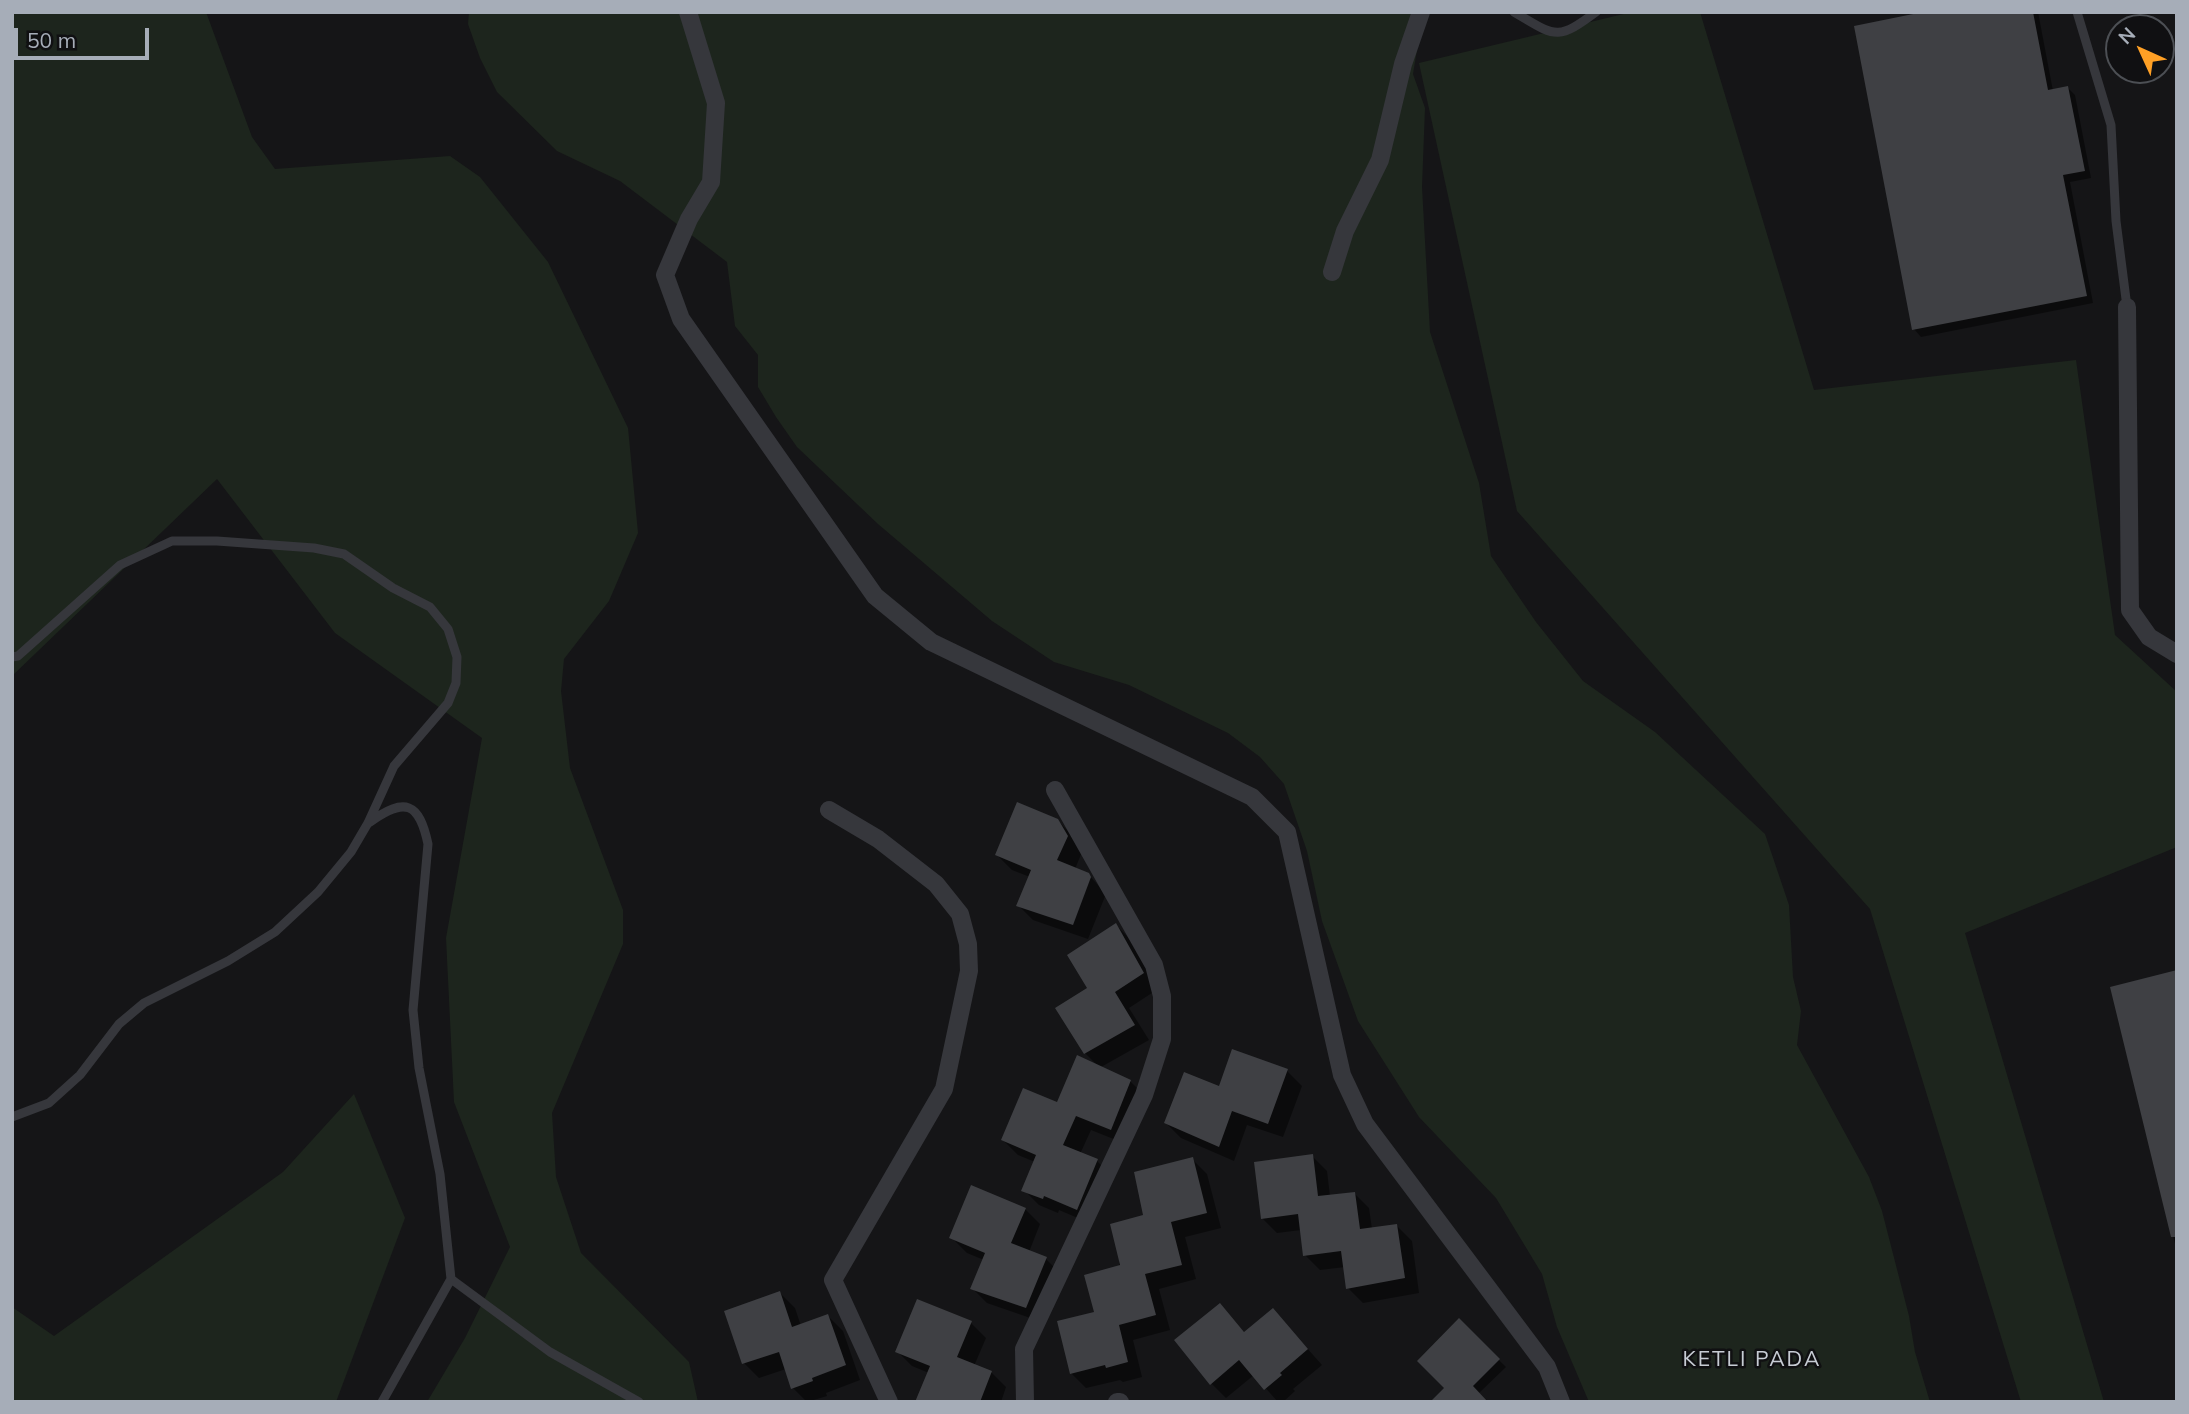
<!DOCTYPE html>
<html>
<head>
<meta charset="utf-8">
<style>
  body { margin:0 }
  #map { position:relative; width:2189px; height:1414px; overflow:hidden; background:#151517; font-family:Mulish,sans-serif }
  canvas { display:block }
  .frame { position:absolute; inset:0; border:14px solid #a6adb8; pointer-events:none }
  .north { position:absolute; left:2105px; top:14px; width:70px; height:70px; box-sizing:border-box; background:#101012; border:2px solid #4c4f54; border-radius:50%; rotate:315deg; font-size:19px; font-weight:700; line-height:28px; text-align:center; color:#a6adb8 }
  .north::after { content:''; display:block; margin:auto; width:24px; height:32px; background:#ffa025; clip-path:polygon(50% 0,100% 100%,50% 72%,0 100%) }
  .scale { position:absolute; left:14px; top:28px; width:135px; height:32px; box-sizing:border-box; border:4px solid #a6adb8; border-top:0; padding-left:9px; font-size:21px; line-height:24px; white-space:nowrap; color:#a6adb8; -webkit-text-stroke:5px #101012; paint-order:stroke }
</style>
</head>
<body>
<div id="map">
<canvas width="2189" height="1414"></canvas>
<div class="frame"></div>
<div class="north">N</div>
<div class="scale">50 m</div>
</div>
<script>
const ctx = document.querySelector('canvas').getContext('2d');
ctx.lineJoin = 'round';
function paint(path, color) { ctx.fillStyle = color; ctx.fill(path, 'evenodd'); }
function stroke(path, color, width, dash) { ctx.strokeStyle = color; ctx.lineWidth = width; ctx.lineCap = dash ? 'butt' : 'round'; ctx.setLineDash(dash || []); ctx.stroke(path); }
function write(font, color, halo, rows, align = 'center') {
  ctx.font = font + ' Mulish,sans-serif'; ctx.lineWidth = 5; ctx.setLineDash([]); ctx.textBaseline = 'middle'; ctx.strokeStyle = halo; ctx.fillStyle = color; for (const [text, x, y, turn = 0] of rows) {
    ctx.save(); ctx.translate(x, y); ctx.rotate((+turn || 0) * Math.PI / 180); ctx.textAlign = isNaN(turn) ? turn : align; if (halo) ctx.strokeText(text, 0, 0); ctx.fillText(text, 0, 0); ctx.restore();
  }
}
const green = new Path2D(`
  M12,12h194l46,125 23,32 175,-13 30,21 68,85 80,166 10,105 -29,68 -45,58 -3,32 9,77 53,142v34l-71,169 4,64 25,76 108,109 9,40h-271l38,-64 45,-91 -56,-145 -8,-164 36,-200 -147,-105 -118,-154 -205,197z
  M469,12h949l2,20 -7,42 12,34 -3,79 8,145 49,151 12,73 45,66 47,59 72,51 110,102 24,71 4,72 8,34 -4,34 72,132 13,34 27,105 6,36 15,50h-341l-32,-75 -15,-53 -46,-76 -77,-81 -61,-96 -36,-100 -15,-70 -23,-67 -24,-27 -32,-24 -99,-48 -75,-23 -62,-41 -114,-97 -81,-77 -21,-30 -18,-30v-32l-23,-29 -8,-64 -107,-81 -63,-30 -60,-59 -17,-34 -12,-34z
  M1632,12h68l114,378 262,-30 39,275 62,57v155l-212,86 139,469h-83l-151,-493 -353,-398 -98,-448z
  M354,1094l51,124 -69,184h-324v-95l42,29 229,-164z`);
const shadow = new Path2D(`
  M1932,12h106l15,79 15,-3 7,7 16,83 -21,4 23,121 -172,34 -7,-8z
  M1057,820l16,16 9,16 -7,17 13,5 18,20 -18,45 -55,-19 -15,-15 12,-28 -18,-7 -15,-15z
  M1116,925l15,15 27,49 -29,19 20,32 -48,27 29,14 15,15 -19,48 -35,-14 -11,24 17,7 15,15 -20,48 -33,-14 -1,3 -19,-8 -15,-15 11,-28 -17,-7 -15,-15 55,-36 39,-39 -12,-12 4,-65z
  M2177,972v280l-65,-264z
  M1233,1052l54,19 15,15 -19,51 -36,-12 -13,36 -53,-23 -15,-15 54,-35z
  M1312,1156l15,15 3,25 24,-3 15,15 3,21 25,-3 15,15 7,52 -56,10 -15,-15 -3,-21 -25,3 -15,-15 -4,-25 -24,3 -15,-15z
  M1192,1159l15,15 14,54 -36,9 11,42 -37,10 11,41 -37,10 9,37 -19,5 -3,-2 -34,8 -15,-15 25,-60 23,-46v-14z
  M1025,1209l15,15 -11,28 17,7 15,15 -19,48 -55,-19 -15,-15 12,-28 -17,-7 -15,-15z
  M780,1293l15,15 6,18 27,-10 15,15 17,49 -34,13 1,3 -20,6 -14,-14 -7,-19 -27,9 -15,-15 -18,-51z
  M1220,1306l25,27 28,-23 49,55 -29,24 2,2 -12,11h-5l-24,-27 -28,23 -15,-15z
  M1459,1321l47,46 -28,27 -31,-6z
  M971,1323l15,15 -12,28 17,6 15,15 -5,15h-84l12,-29 -17,-7 -15,-15z`);
const building = new Path2D(`
  M1923,12h110l15,78 20,-4 17,85 -22,4 24,121 -175,34 -58,-304z
  M1017,802l41,17 10,17 -11,24 32,13 2,4 -18,48 -57,-19 15,-36 -36,-15z
  M1116,923l28,50 -29,19 20,33 -51,29 -29,-46 32,-20 -20,-33z
  M2177,970v267h-6l-61,-250z
  M1232,1049l56,20 -20,55 -36,-13 -13,36 -55,-24 20,-51 35,14z
  M1077,1055l54,25 -20,50 -35,-14 -13,29 35,14 -21,51 -33,-14 -1,3 -22,-8 15,-36 -35,-15 22,-52 34,14z
  M1313,1154l5,42 37,-4 5,37 37,-5 8,54 -59,11 -5,-38 -38,5 -5,-42 -37,5 -7,-57z
  M1193,1157l14,56 -36,9 11,43 -37,9 11,41 -37,10 9,37 -22,6 -1,-3 -35,9 -13,-53 37,-9 -10,-37 36,-10 -10,-41 33,-9 -9,-43z
  M971,1185l55,23 -15,35 36,14 -21,51 -56,-19 15,-36 -36,-15z
  M780,1291l12,36 36,-13 18,51 -34,13 1,3 -22,8 -12,-37 -37,12 -18,-53z
  M917,1299l55,22 -15,36 35,14 -12,31h-65l15,-36 -35,-14z
  M1220,1303l24,29 29,-24 35,41 -28,24 2,2 -18,15 -25,-30 -29,25 -36,-45z
  M1459,1318l41,41 -27,27 15,16h-58l14,-14 -27,-27z`);
const lane = new Path2D(`
  M1514,12c41,24 42,30 82,0
  M2077,12l34,113 5,96 11,86
  M12,657l6,-1 102,-91 52,-24h45l97,7 30,6 49,34 37,19 18,22 9,28 -1,26 -8,20 -54,63 -26,57 -17,29 -33,40 -43,40 -47,29 -84,42 -25,21 -39,51 -31,28 -37,14
  M370,822c35,-25 49,-20 58,22l-15,166 6,58 21,106 11,105 -69,123
  M451,1279l99,73 89,50`);
const street = new Path2D(`
  M688,12l28,91 -5,79 -22,37 -24,56 16,44 194,277 56,46 321,155 35,35 55,243 23,49 182,243 14,35
  M1332,272l13,-41 35,-71 23,-96 18,-52
  M2127,307l3,303 19,27 28,17
  M829,810l49,29 58,45 24,30 8,30 1,27 -25,118 -111,191 56,122
  M1025,1402l-1,-53 120,-254 18,-56v-43l-8,-31 -99,-175
  M1117,1402h3`);
const neighbourhoodNames = [
  ["KETLI PADA",1752,1360]
];
paint(green, '#1d251d');
paint(shadow, '#0007');
paint(building, '#3f4044');
stroke(lane, '#36373c', 9);
stroke(street, '#36373c', 18);
ctx.letterSpacing = '2px';
write('21px', '#c7ccd4', '#101012', neighbourhoodNames);
ctx.letterSpacing = '0px';
</script>
</body>
</html>
